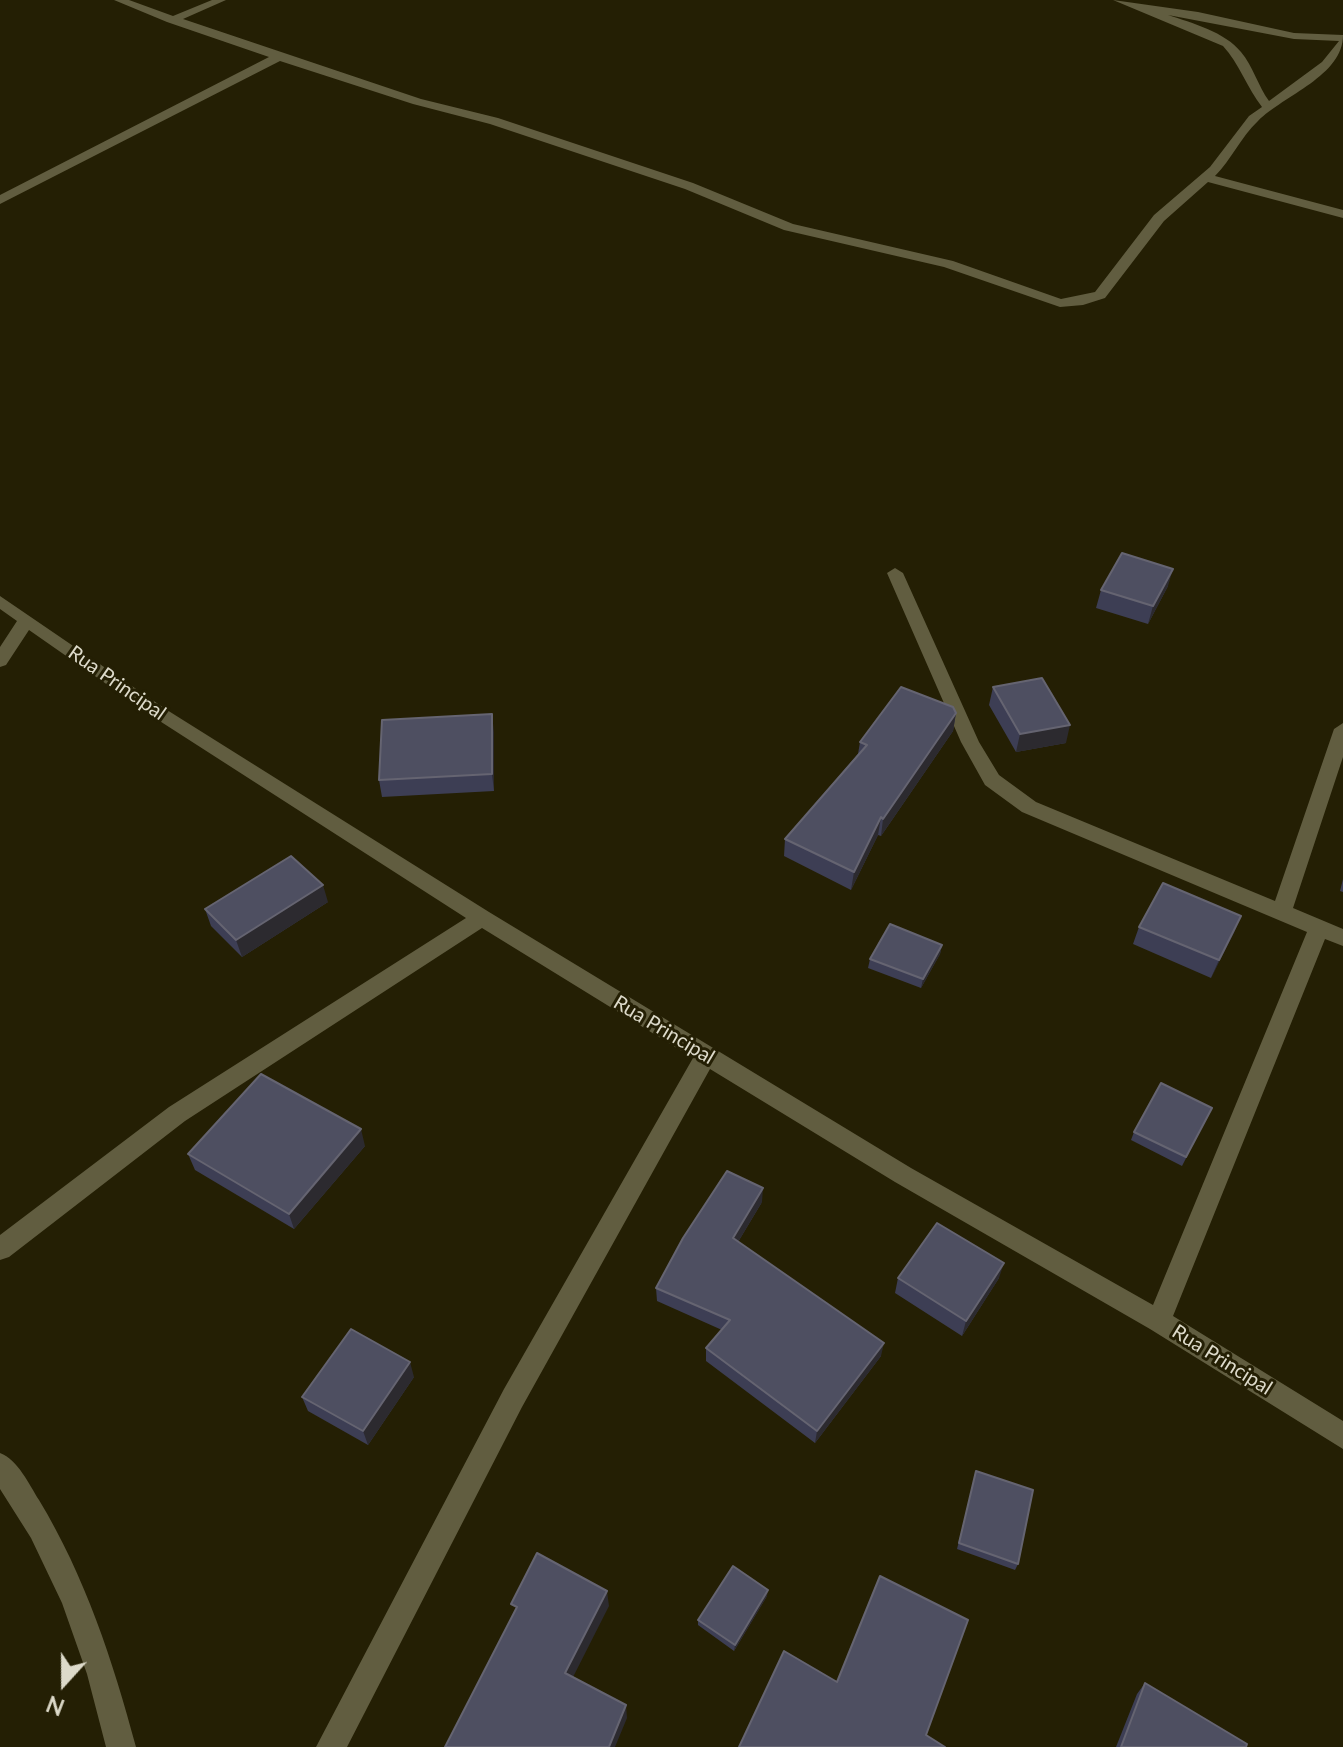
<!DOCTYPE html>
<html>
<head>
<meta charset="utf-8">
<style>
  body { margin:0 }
  #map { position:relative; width:1343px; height:1747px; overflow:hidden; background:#241f04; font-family:Lato,sans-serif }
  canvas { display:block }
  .north { position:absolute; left:24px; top:1643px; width:80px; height:80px; -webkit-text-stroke:6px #241f04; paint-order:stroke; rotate:201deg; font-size:22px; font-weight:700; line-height:32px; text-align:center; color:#dddaca }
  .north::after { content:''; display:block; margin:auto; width:28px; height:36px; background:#dddaca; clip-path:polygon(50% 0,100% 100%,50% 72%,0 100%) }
</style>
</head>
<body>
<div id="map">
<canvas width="1343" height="1747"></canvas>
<div class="north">N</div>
</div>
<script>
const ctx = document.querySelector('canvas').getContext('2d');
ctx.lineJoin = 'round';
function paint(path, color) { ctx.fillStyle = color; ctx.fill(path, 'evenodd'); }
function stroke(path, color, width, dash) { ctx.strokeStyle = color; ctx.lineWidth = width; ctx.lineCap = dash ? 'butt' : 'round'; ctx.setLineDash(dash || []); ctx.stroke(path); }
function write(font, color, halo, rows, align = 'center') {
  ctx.font = font + ' Lato,sans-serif'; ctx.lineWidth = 6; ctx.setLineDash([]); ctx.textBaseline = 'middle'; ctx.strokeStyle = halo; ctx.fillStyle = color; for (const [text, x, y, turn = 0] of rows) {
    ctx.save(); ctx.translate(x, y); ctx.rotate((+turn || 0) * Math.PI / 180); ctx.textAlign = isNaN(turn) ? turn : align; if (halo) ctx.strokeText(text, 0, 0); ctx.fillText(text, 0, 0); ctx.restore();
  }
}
const street = new Path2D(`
  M114,0h15l44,16 39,-16h14l-43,19 238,80 77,19 195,65 100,41 160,37 108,38 34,-7 59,-77 56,-48 39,-51 13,-9c-15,-19 -23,-44 -39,-61l-110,-46 85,12 96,21 49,2c0,41 -59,60 -85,86 -17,16 -27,39 -43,55l128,34v8l-135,-36 -44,39 -59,77 -22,7 -23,2 -116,-40 -160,-37 -99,-41 -195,-65 -77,-20 -133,-43 -280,143v-9l269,-138 -102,-35zM1168,15l126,24 45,2 -17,21 -53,39c-11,-15 -16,-35 -28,-49 -16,-20 -49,-29 -73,-37z
  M895,568l8,5 76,169 20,33 37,27 239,99 59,-172 9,-6v34l-50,151 50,21v17l-18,-7 -152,377 170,105v28l-193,-120 -255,-147 -185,-113 -188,338 -175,340h-31l188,-358 189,-331 -211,-130 -297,193 -176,136 -9,3v-25l169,-128 297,-189 -311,-200 -126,-88 -23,35 -6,2v-20l17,-26 -17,-12v-13l167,114 322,202 422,256 242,137 154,-373 -285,-120 -37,-27 -24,-43 -74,-169z
  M0,1453c18,7 29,31 39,47 46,76 74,161 97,247h-30l-19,-73 -25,-71 -31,-65 -31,-49z`);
const wall = new Path2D(`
  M1168,586l-20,38 -52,-16 5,-18z
  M993,687l73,56 -50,9 -27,-47z
  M956,713l-3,18 -72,105 -3,-1 -27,55 -67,-34 1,-17 73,-85 2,-12z
  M494,732v59l-112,6 -3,-17z
  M1343,879v13l-3,-1z
  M328,902l-86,55 -31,-31 -6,-17z
  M1241,916l-30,62 -78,-34 6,-17z
  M942,945l-2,9 -19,34 -53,-20 2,-9z
  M1212,1108l-30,58 -51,-26 3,-8z
  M365,1146l-71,83 -99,-59 -7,-16z
  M762,1202l-24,40 143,114 -66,87 -109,-82v-13l16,-18 -65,-29 -1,-13z
  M898,1278h101l-37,58 -67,-43z
  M414,1377l-46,68 -60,-34 -6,-14z
  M976,1471l42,93 -3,6 -58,-21z
  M767,1596l-33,55 -36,-26v-5z
  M1145,1683l101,64h-130l21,-53z`);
const shadedWall = new Path2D(`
  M1173,569l-5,17 -20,38 5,-18z
  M956,713l-3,18 -72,105 2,-17z
  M492,714l2,18v59l-2,-17z
  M1070,725l-4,18 -50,9 4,-18z
  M881,817l-3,18 -27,55 3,-18z
  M323,885l5,17 -86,55 -6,-17z
  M1241,916l-7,17 -23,45 8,-18z
  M942,945l-2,9 -19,34 2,-9z
  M361,1129l4,17 -71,83 -5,-15z
  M763,1188l-1,14 -30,50 1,-14z
  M1004,1263l-5,15 -37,58 4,-15z
  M884,1343l-3,13 -66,87 2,-12z
  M410,1362l4,15 -46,68 -5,-14z
  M768,1590l-1,6 -33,55 1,-6z
  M607,1591l2,15 -41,81 -3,-14z
  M626,1705l1,13 -12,29h-6z`);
const building = new Path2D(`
  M1122,553l51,16 -20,37 -52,-16z
  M1042,678l28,47 -50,9 -27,-47z
  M901,687l52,20 3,6 -73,106 -2,-2 -27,55 -69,-33 82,-94 -7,-3z
  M492,714v60l-113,6 3,-60z
  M291,856l32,29 -87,55 -31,-31z
  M1163,883l78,33 -22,44 -80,-33z
  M890,924l52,21 -19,34 -53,-20z
  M261,1074l100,55 -72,85 -101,-60z
  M1161,1083l51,25 -26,49 -52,-25z
  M727,1171l36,17 -30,50 151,105 -67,88 -111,-83 24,-28 -74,-32 27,-50z
  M937,1223l67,40 -38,58 -68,-43z
  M351,1329l59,33 -47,69 -61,-34z
  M976,1471l57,19 -15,74 -59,-21z
  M537,1553l70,38 -42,82 61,32 -17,42h-164l72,-140 -6,-3z
  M733,1566l35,24 -33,55 -37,-25z
  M880,1576l88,44 -42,115 19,12h-206l45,-96 53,31z
  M1145,1683l102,61 -1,3h-125z`);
const streetNames = [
  ["Rua Principal",117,683,35],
  ["Rua Principal",664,1030,31],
  ["Rua Principal",1222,1360,32]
];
paint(street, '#615d40');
paint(wall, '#3d3e54');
paint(shadedWall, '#2c2a2f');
paint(building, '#4e4f61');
stroke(building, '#656471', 2);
write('20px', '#dddaca', '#241f04', streetNames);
</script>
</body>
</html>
